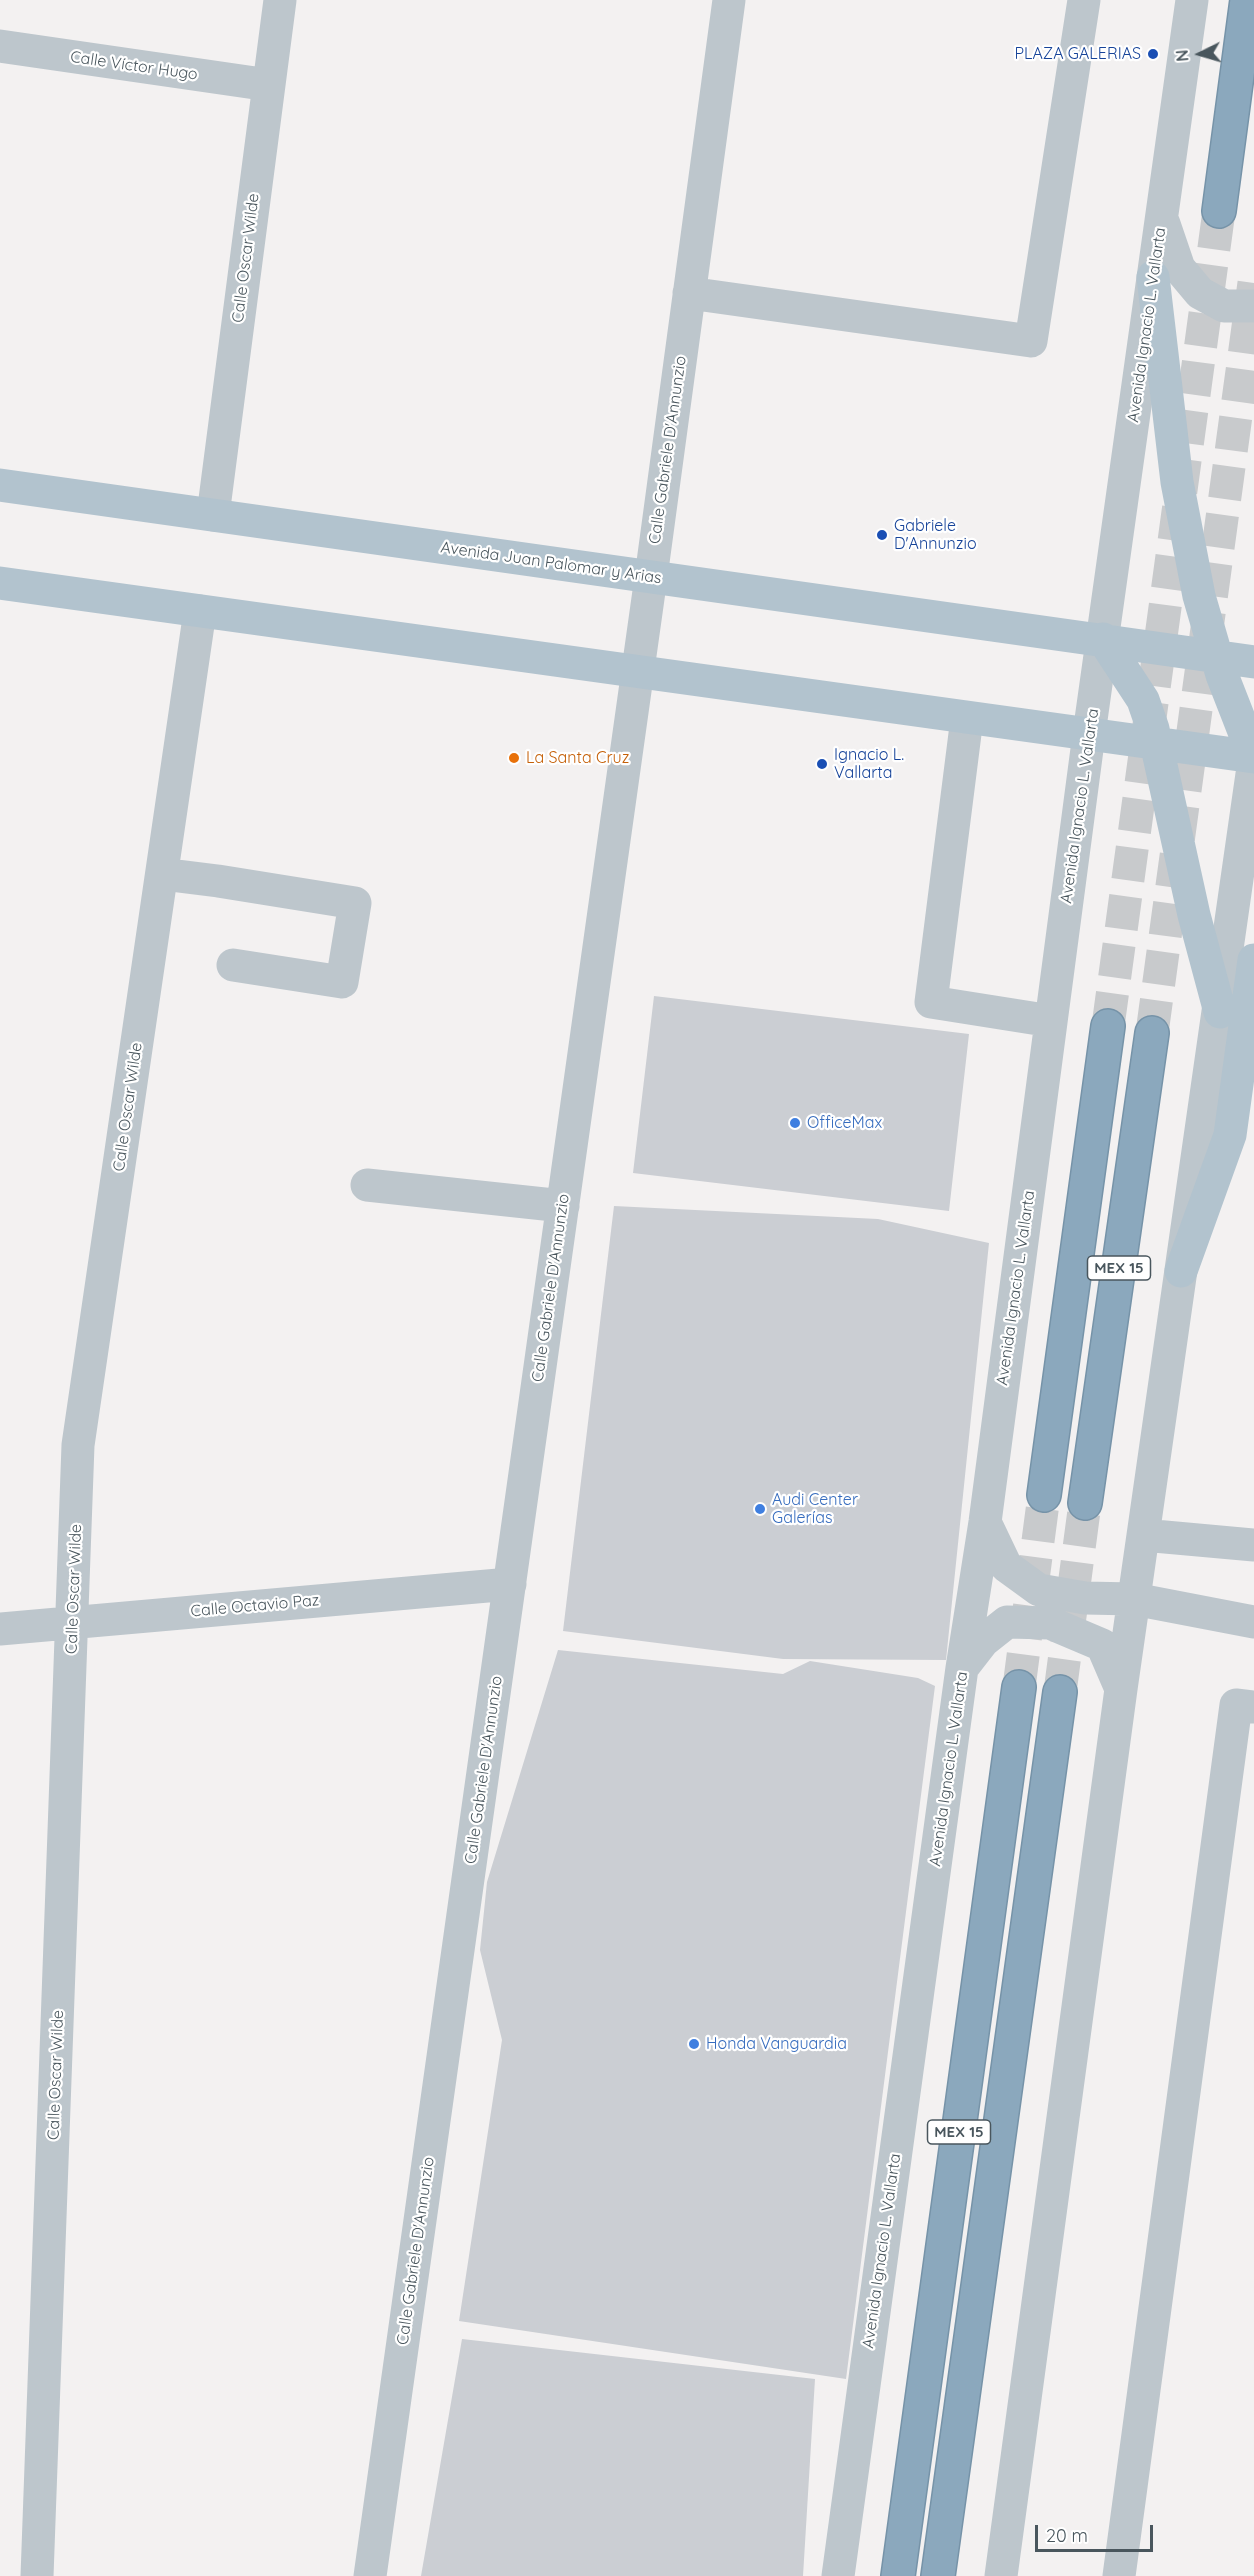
<!DOCTYPE html>
<html>
<head>
<meta charset="utf-8">
<style>
  body { margin:0 }
  #map { position:relative; width:1254px; height:2576px; overflow:hidden; background:#f3f1f1; font-family:Quicksand,sans-serif }
  canvas { display:block }
  .north { position:absolute; left:1170px; top:24px; width:60px; height:60px; -webkit-text-stroke:4px #fff; paint-order:stroke; rotate:265deg; font-size:16px; font-weight:700; line-height:24px; text-align:center; color:#49565d }
  .north::after { content:''; display:block; margin:auto; width:21px; height:27px; background:#49565d; clip-path:polygon(50% 0,100% 100%,50% 72%,0 100%) }
  .scale { position:absolute; left:1035px; top:2525px; width:118px; height:27px; box-sizing:border-box; border:3px solid #49565d; border-top:0; padding-left:8px; font-size:18px; line-height:21px; white-space:nowrap; color:#49565d; -webkit-text-stroke:4px #fff; paint-order:stroke }
</style>
</head>
<body>
<div id="map">
<canvas width="1254" height="2576"></canvas>
<div class="north">N</div>
<div class="scale">20 m</div>
</div>
<script>
const ctx = document.querySelector('canvas').getContext('2d');
ctx.lineJoin = 'round';
function paint(path, color) { ctx.fillStyle = color; ctx.fill(path, 'evenodd'); }
function stroke(path, color, width, dash) { ctx.strokeStyle = color; ctx.lineWidth = width; ctx.lineCap = dash ? 'butt' : 'round'; ctx.setLineDash(dash || []); ctx.stroke(path); }
function write(font, color, halo, rows, align = 'center') {
  ctx.font = font + ' Quicksand,sans-serif'; ctx.lineWidth = 4.5; ctx.setLineDash([]); ctx.textBaseline = 'middle'; ctx.strokeStyle = halo; ctx.fillStyle = color; for (const [text, x, y, turn = 0] of rows) {
    ctx.save(); ctx.translate(x, y); ctx.rotate((+turn || 0) * Math.PI / 180); ctx.textAlign = isNaN(turn) ? turn : align; if (halo) ctx.strokeText(text, 0, 0); ctx.fillText(text, 0, 0); ctx.restore();
  }
}
const building = new Path2D(`
  M654,996l315,38 -20,177 -316,-38z
  M614,1206l264,13 111,24 -43,417 -163,-1 -220,-28z
  M558,1650l225,24 27,-13 108,17 17,8 -89,693 -387,-58 43,-281 -22,-90 7,-68z
  M462,2339l353,40 -12,197h-382z`);
const highwayTunnel = new Path2D(`
  M1108,1026l111,-815
  M1152,1033l102,-750
  M1019,1687l25,-192
  M1060,1692l25,-189`);
const minor = new Path2D(`
  M0,46l269,39
  M1164,224l15,44 21,25 24,13h30
  M689,293l342,48 53,-341
  M213,515l67,-515
  M967,718l-36,284 120,19
  M162,874l56,7 137,22 -13,79 -109,-17
  M367,1185l196,21
  M985,1522l21,44 33,24 46,8 49,1 120,23
  M1143,1535l111,10
  M0,1629l510,-45
  M962,1668l21,-27 24,-19 43,1 52,22 19,44
  M37,2576l41,-1131 122,-834
  M370,2576l281,-1999 78,-577
  M838,2576l124,-908 23,-146 104,-788 103,-734
  M1001,2576l120,-887 133,-929
  M1119,2576l117,-871 18,2`);
const major = new Path2D(`
  M1153,277l24,205 22,114 23,79 32,82
  M0,485l1254,177
  M0,583l1254,174
  M1103,639l40,61 10,29 41,186 26,97
  M1181,1271l49,-136 24,-175`);
const highway = new Path2D(`
  M1219,211l28,-211
  M1044,1495l64,-469
  M1085,1503l67,-470
  M898,2576l121,-889
  M938,2576l122,-884`);
const markers = [
  [1153,54,6,"#1a4fb4"],
  [882,535,6,"#1a4fb4"],
  [514,758,6,"#e8710a"],
  [822,764,6,"#1a4fb4"],
  [795,1123,6,"#3f7fe0"],
  [760,1509,6,"#3f7fe0"],
  [694,2044,6,"#3f7fe0"]
];
const shields = [
  [1119,1268,63],
  [959,2132,63]
];
const shieldNames = [
  ["MEX 15",1119,1268],
  ["MEX 15",959,2132]
];
const transitNames = [
  ["PLAZA GALERIAS",1141,54,"right"],
  ["Gabriele",894,526],
  ["D'Annunzio",894,544],
  ["Ignacio L.",834,755],
  ["Vallarta",834,773]
];
const streetNames = [
  ["Calle Víctor Hugo",134,66,8],
  ["Calle Oscar Wilde",246,258,-83],
  ["Avenida Ignacio L. Vallarta",1147,325,-82],
  ["Calle Gabriele D'Annunzio",668,450,-82],
  ["Avenida Juan Palomar y Arias",551,563,8],
  ["Avenida Ignacio L. Vallarta",1080,806,-82],
  ["Calle Oscar Wilde",128,1107,-82],
  ["Calle Gabriele D'Annunzio",551,1288,-82],
  ["Avenida Ignacio L. Vallarta",1016,1288,-82],
  ["Calle Oscar Wilde",74,1589,-88],
  ["Calle Octavio Paz",255,1606,-5],
  ["Avenida Ignacio L. Vallarta",949,1769,-82],
  ["Calle Gabriele D'Annunzio",484,1770,-82],
  ["Calle Oscar Wilde",56,2075,-88],
  ["Calle Gabriele D'Annunzio",416,2251,-82],
  ["Avenida Ignacio L. Vallarta",882,2251,-82]
];
const foodNames = [
  ["La Santa Cruz",526,758]
];
const shopNames = [
  ["OfficeMax",807,1123],
  ["Audi Center",772,1500],
  ["Galerías",772,1518],
  ["Honda Vanguardia",706,2044]
];
paint(building, '#cbced3');
stroke(highwayTunnel, '#c8cacc', 33, [33, 16]);
stroke(highway, '#7693a8', 36);
stroke(minor, '#bdc6cc', 33);
stroke(major, '#b2c3ce', 33);
stroke(highway, '#8ba8bd', 33);
for (const [x, y, r, color] of markers) { const dot = new Path2D(); dot.arc(x, y, r, 0, 2 * Math.PI); ctx.fillStyle = color; ctx.fill(dot); stroke(dot, '#fff', 2); }
for (const [x, y, w] of shields) { const box = new Path2D(); box.roundRect(x - w / 2, y - 12, w, 24, 4.5); ctx.fillStyle = '#fff'; ctx.fill(box); stroke(box, '#49565d', 1.5); }
write('bold 15px', '#49565d', null, shieldNames);
write('16px', '#164399', '#fff', transitNames, 'left');
write('16px', '#49565d', '#fff', streetNames);
write('16px', '#c56008', '#fff', foodNames, 'left');
write('16px', '#366cbe', '#fff', shopNames, 'left');
</script>
</body>
</html>
